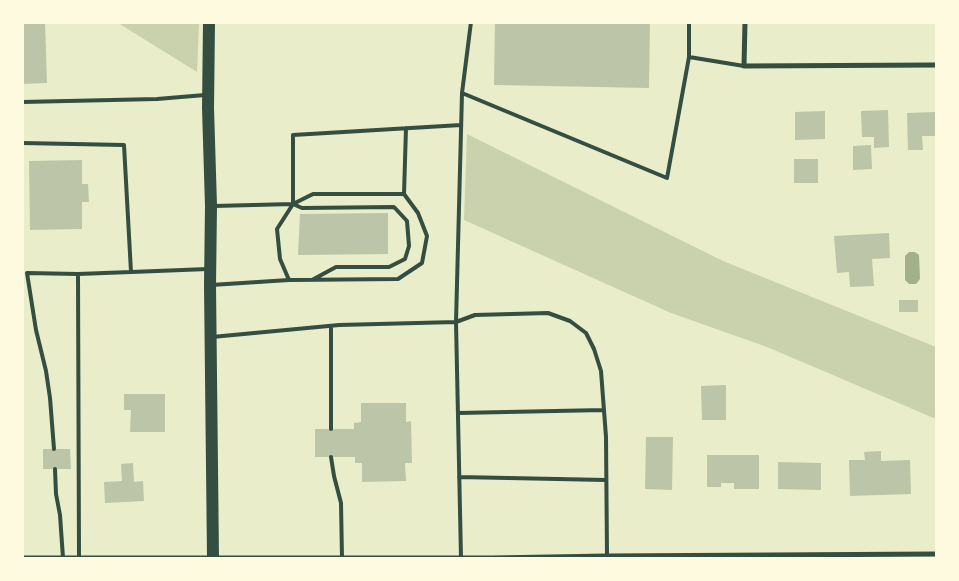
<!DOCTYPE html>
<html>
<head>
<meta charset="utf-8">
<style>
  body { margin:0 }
  #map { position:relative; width:959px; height:581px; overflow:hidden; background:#e9edc9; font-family:"Nunito Sans",sans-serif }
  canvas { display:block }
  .frame { position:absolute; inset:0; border:24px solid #fefae0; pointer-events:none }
</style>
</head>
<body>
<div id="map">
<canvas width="959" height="581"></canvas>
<div class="frame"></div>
</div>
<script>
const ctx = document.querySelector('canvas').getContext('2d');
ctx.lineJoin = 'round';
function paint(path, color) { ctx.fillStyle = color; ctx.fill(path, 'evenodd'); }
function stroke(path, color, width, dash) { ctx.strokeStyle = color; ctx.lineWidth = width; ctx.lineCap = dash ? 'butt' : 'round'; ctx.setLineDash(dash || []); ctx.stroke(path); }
const green = new Path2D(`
  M118,23h81l-2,49z
  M467,134l256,127 213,86v142v-70l-169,-72 -96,-34 -207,-93z`);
const water = new Path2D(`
  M909,252h6l4,3 1,24 -4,5h-7l-4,-4v-24z`);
const building = new Path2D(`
  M22,22h23l2,61 -25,1z
  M495,22h155l-1,66 -155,-3z
  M888,110l1,37 -15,1v-11h-12l-1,-26z
  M825,111v28l-30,1v-28z
  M935,112l1,24h-14l1,14h-15l-1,-37z
  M871,145l1,24 -19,1v-24z
  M794,159h24v24h-24z
  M82,160v24h6l1,18h-7v27l-52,1 -1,-69z
  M388,213v41l-90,1 2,-41z
  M889,233l1,25 -18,1 2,27 -24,1 -1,-15 -12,1 -3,-37z
  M899,300h19v12h-19z
  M726,385v35h-24l-1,-34z
  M124,394h41v38h-35l1,-22h-7z
  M361,403h45v19l5,-1 1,42h-7l1,18 -44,1v-19h-7v-6h-40v-28h39v-6l7,-1z
  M646,437h27l-1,53 -27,-1z
  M43,449h27l1,20h-28z
  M881,451v10l29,-1 1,34 -61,2 -1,-36h16l-1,-8z
  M707,455h52v34h-25v-6h-13v4h-14z
  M778,462l43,1v27l-43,-1z
  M133,463l1,19 9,-1 1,20 -39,2 -1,-21 18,-1 -1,-17z`);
const service = new Path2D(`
  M471,22l-9,71 -6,229 19,-7 73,-2 22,8 16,12 8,16 7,22 5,66 1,119
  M689,57v-35
  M462,93l205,85 22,-121 55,9
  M22,102l135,-3 48,-4
  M22,143l102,2 7,127 77,-3
  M293,204l9,4 92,-1 13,14 2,25 -4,13 -16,8h-53l-24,13
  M214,206l79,-2 20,-10h91
  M78,274l1,284
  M289,280l-9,-21 -3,-30 16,-25v-69l168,-10
  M211,285l78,-5 109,-1 24,-16 5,-27 -9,-23 -14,-19 2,-66
  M212,337l127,-12 117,-3 5,236
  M458,413l146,-3
  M331,429v-103
  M54,449l-4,-51 -4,-27 -10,-41 -9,-57 51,1 53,-2
  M331,457l3,19 7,27 1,55
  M55,469l1,25 4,21 3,43
  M459,477l147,3`);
const minor = new Path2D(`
  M745,22l-1,44 192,-1
  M22,558h470l115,-2 329,-2`);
const primary = new Path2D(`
  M209,22l-1,86 3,98 -1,79 3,273`);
paint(green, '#cad2ad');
paint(water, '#a3b18a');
paint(building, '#bcc5a7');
stroke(service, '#344e41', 4);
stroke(minor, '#344e41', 5);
stroke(primary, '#344e41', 12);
</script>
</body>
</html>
